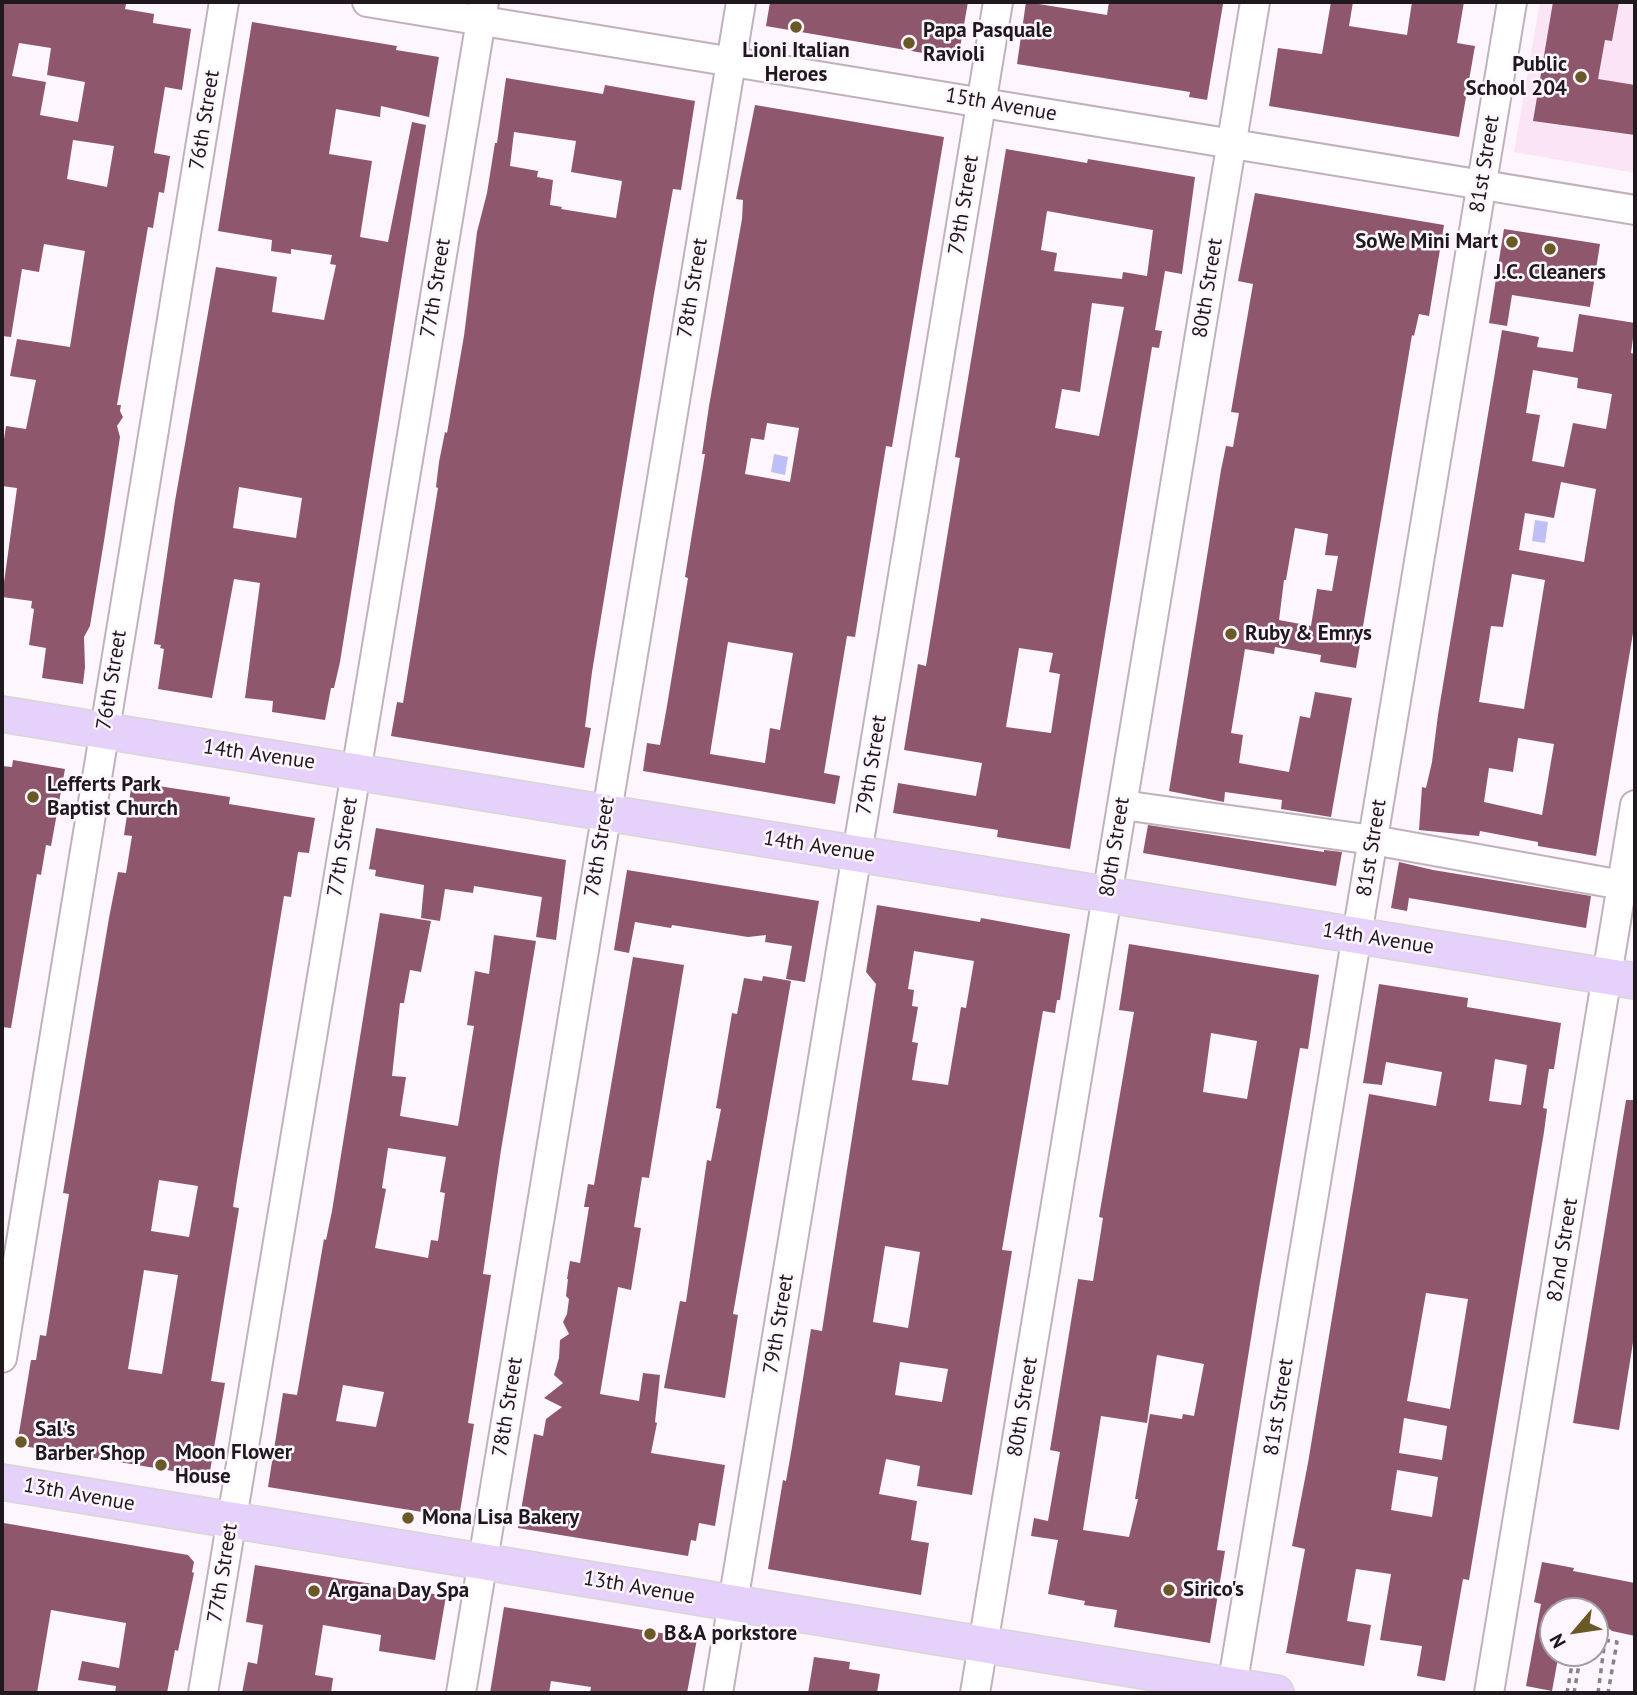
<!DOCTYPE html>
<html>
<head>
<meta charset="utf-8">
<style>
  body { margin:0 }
  #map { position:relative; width:1637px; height:1695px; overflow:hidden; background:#fdf6fc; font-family:"PT Sans",sans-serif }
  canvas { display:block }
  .frame { position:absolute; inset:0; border:4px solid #1f191e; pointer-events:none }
  .north { position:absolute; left:1539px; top:1597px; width:70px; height:70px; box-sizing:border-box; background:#fdf6fc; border:2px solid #a49ea3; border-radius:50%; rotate:241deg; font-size:19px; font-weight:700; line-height:28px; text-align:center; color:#1f191e }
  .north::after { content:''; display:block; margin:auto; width:24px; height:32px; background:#6a5927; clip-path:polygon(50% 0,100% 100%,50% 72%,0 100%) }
</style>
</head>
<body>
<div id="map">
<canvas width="1637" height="1695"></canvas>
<div class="frame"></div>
<div class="north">N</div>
</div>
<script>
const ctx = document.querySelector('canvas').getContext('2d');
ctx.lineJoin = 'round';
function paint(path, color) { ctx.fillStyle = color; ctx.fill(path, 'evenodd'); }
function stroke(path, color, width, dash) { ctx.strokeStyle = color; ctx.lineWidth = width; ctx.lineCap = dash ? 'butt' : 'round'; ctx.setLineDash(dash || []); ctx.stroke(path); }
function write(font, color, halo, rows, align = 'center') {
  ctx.font = font + ' "PT Sans",sans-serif'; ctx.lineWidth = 5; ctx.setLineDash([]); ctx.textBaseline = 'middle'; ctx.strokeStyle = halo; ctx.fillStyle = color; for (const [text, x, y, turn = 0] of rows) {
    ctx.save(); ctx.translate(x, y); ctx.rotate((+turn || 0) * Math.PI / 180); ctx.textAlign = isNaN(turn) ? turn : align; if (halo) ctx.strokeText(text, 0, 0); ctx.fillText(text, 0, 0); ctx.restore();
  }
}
const built = new Path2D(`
  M1540,2h95v171l-121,-21z`);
const water = new Path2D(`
  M774,454l14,3 -3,18 -14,-3z
  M1535,520l13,2 -3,21 -13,-2z`);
const building = new Path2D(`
  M2,2h107l17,2 -1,5 29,5 -1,9 38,6 -9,61 -17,-3 -11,66 16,3 -6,37 -5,-1 -6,36 -5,-1 -27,155 -4,23h4l-1,6 3,6 -6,9 3,11 -16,104 -14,85 -6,11 1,30 -2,17 -41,-6 4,-30 -17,-3 5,-36 -3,-1 1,-7 -30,-4 15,-109 -15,-2v-34l4,-26 20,3 10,-49 -26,-4 7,-37 53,8 15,-96 -41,-7 -5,28 -17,-3 -11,68 -9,-1zM19,43l32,5 -4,27 38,7 -7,40 -38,-7 6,-33 -34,-6zM73,140l41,6 -7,41 -40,-8z
  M770,2h198l-10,57 -192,-33z
  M1026,2l81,13 2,-13h101l13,2 -16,96 -18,-3 1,-5 -173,-28z
  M1331,2h22l-4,24 58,9 5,-33h52l-7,41 18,3 -16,91 -190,-31 9,-58 44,6z
  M1553,2h66l-7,39 -7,-1 -7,39 37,6v50l-102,-14z
  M252,22l145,24 -1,4 43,7 -10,60 -48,-11 -1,11 -44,-8 -7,45 43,7 -12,76 28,5 24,-120 14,3 -86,537 -6,26h-3l-6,32 -53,-8 1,-11 -28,-3 15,-115 -26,-4 -22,119 -54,-9 6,-40 -4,-1 1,-3 -7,-1 21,-143 41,-234 61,10 -5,35 52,8 12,-55 -6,-1 2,-9 -41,-6v5l-20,-3 1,-11 -54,-9zM239,487l63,11 -6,40 -63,-10z
  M506,78l97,16 2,-9 90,16 -14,89 -8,-1 -19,105 -62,378 -7,55 6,1 -7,40 -193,-32 6,-34 6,1 35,-215 -2,-1 3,-25 6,-30 2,1 17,-97 13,-104 10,-39 8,-50h2zM514,132l62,9 -5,31 51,9 -6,37 -55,-9 1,-2 -12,-2 3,-25 -16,-3 1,-6 -28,-5z
  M755,105l189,32 -52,310 -6,-1 -31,191 -8,-1 -23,137 16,3 -5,28 -192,-33 4,-28 13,2 7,-39 21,-128 -3,-1 20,-123h-3l7,-48 33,-187 1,-19 -7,-1zM767,423l32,5 -9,54 -45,-8 6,-36 13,2zM728,642l65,11 -13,77 -10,-2 -5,35 -55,-9z
  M1006,149l81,14 1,-4 107,18 -13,97 -17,-3 -10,59 7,1 -3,17 -7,-1 -82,502 -73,-12 1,-7 -105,-17 5,-30 78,13 6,-33 -78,-13 14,-86 8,2 34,-208 -5,-1zM1047,211l106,19 -6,46 -24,-4 -1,7 -68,-8 3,-18 -16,-3zM1092,303l32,4 -25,129 -44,-8 7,-39 18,3zM1019,648l34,5 -4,19 11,2 -9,59 -45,-6z
  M1255,193l189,32 -15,91 -10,-2 -5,22 -2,-1 -56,333 -36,-6 1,-7 -46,-8 -1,7 -29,-5 -14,84 12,2 -4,28 50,9 11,-56 10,2 5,-26 37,6 -21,119 -50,-8 1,-9 -57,-8 -1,10 -55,-11 52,-321 5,-24 7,1 6,-34 -8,-1 22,-128 -15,-3zM1295,528l33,6 -3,21 13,1 -6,35 -15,-2 -6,37 -32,-6 5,-40h2z
  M1504,229l96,15 -10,63 -78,-12 -5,31 -18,-3z
  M1579,314l56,9 -4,30 4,1v267l-39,235 -58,-10v-4l-58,-11 -1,5 -60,-6 3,-43 4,1 6,-26 6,-47 64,-385 37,7 -2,10 36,5zM1533,370l45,8 -1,10 35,6 -6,35 -33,-6 -9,44 -32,-6 8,-46 -14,-2zM1561,482l35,7 -12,73 -65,-12 6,-37 29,5zM1512,574l33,6 -21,129 -45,-7 12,-76 12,1zM1518,738l36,6 -12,71 -58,-13 5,-34 24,4z
  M13,760l52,9 -14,77 -5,-1 -5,30 -4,-1 -26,154 -9,-1v-261l10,1z
  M132,782l98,15 -1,7 86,14 -6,35 -11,-1 -7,45 -7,-1 -47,284 -4,27 6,1 -28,173 14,2 -16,94 -192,-32 14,-85h5l4,-25 6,1 23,-142 -6,-1 46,-275 9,-46 8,1 6,-37 -8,-1zM159,1180l39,6 -9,51 -38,-6zM144,1270l34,5 -16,99 -34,-5z
  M1148,825l176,27v-2l18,2 -6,34 -193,-33z
  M376,828l190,32 -10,80 -20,-3 6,-40 -68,-11 -1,7 -28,-4 -5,32 -19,-3 3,-33 -49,-9 1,-6 -7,-1z
  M1399,862l34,8 158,26 -5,32 -177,-30 -2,13 -16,-3z
  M627,870l192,31 -14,81 -19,-3 6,-33 -27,-4 1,-7 -18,2 -76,-12 -1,3 -36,-6 -6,31 -15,-3z
  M877,905l103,17 1,-4 89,16 -10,66h-3l-2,13 -12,-2 -41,239 10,1 -40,244 -55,-9 3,-20 -34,-7 -7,35 38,7 -6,39 18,3 -8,52 -153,-26 15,-89 3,1 6,-34 19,-118 11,2 5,-33 49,-314 -10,-12zM914,951l60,10 -8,47 -5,-1 -13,78 -36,-5 6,-37 -6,-1 6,-35 -6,-1 2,-16 -6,-1zM885,1246l35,6 -12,76 -35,-6zM900,1362l48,7 -6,33 -47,-7z
  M380,913l51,8 -10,51 -11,-2 -6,33h-4l-8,73 14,1 -6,39 58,10 16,-100 -7,-1 8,-54 14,3 5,-39 42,6 -35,209 -18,124 8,1 -23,148 6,1 -15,94 -191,-31 15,-94 14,2 3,-17 24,-139 2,1 6,-29zM388,1148l58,9 -6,35 5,1 -7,48 -7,-1 -3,18 -53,-10 11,-59 -4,-1zM343,1385l41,7 -8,35 -40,-6z
  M1129,944l190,31 -11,74 -8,-1 -40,234 -43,268 8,1 -15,92 -96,-16 3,-17 -33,-5 1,-4 -37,-7 10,-54 -27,-4 3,-18 14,3 12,-69 -10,-2 28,-171 15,2 10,-63 -4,-1 35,-205 -15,-2zM1211,1033l46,8 -10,58 -44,-7zM1157,1355l47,9 -10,52 -11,-2 -1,5 -32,-5 -15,85h3l-9,38 -46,-7 18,-114 46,7z
  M633,957l51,8 -35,213 -7,-1 -8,50 7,1 -10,62 -13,-3 -18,107 39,7 4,-28 17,2 -5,47 2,1 -6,30 74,12 -10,61 -16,-3 -3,18 -5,-1 -3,16 -170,-28 16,-94 9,2 3,-17 16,-12 -18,-9 19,-15 -9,-8 5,-17 1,-18 9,-6 -6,-12 4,-8 2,-15 -3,-3 2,-17h-1l3,-18 10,2 9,-56h-5l4,-23 6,1z
  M763,976l28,5 -58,333 5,1 -13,83 -61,-10 16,-87 6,1 21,-142 4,1 10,-52 -5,-1 16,-95 5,1 7,-36 18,3z
  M1379,984l89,14 -1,9 94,16 -7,46h-5l-6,39 4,1 -3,23 -75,448 -6,-1 -18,102 -28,-5 5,-30 -42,-6 11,-66 -35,-5 -9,52 24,4 -7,41 -78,-13 19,-104 -13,-3 16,-83 61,-369 67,12 6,-34 -56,-10 -4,23 -19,-2zM1495,1059l32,6 -6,40 -32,-4zM1426,1293l42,6 -18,110 -43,-8zM1404,1418l43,8 -5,34 -43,-7zM1397,1470l41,7 -6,40 -41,-7z
  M1626,1100h9v230l-16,100 -46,-7z
  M4,1523l184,32 6,7 -2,10 2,1 -16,78 -3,-1 -8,43h-52l1,-7 -38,-6 4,-19 37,7 7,-45 -75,-13 -14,83h-35v-157z
  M1542,1562l32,6 -1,3 62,12v53l-23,-5 -9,-7 -8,-2v-11h-42v42h6l-7,38 -26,-5 15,-82 -7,-2z
  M255,1565l191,31 -11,64 -56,-9 2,-16 -58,-10 -8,50 18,3 -2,15h-89l6,-31 9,2 6,-39 -17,-3z
  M504,1607l193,32 -10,54h-97l1,-6 -40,-6 -2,12h-59z
  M814,1657l36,5 -1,7 31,5 -3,19h-69z`);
const path = new Path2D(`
  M1595,1639l22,3 -9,51
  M1567,1693l7,-40
  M1574,1693l7,-40
  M1598,1693l7,-53`);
const minor = new Path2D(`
  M367,2l1268,208
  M1122,805l251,35 249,45
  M2,1358l222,-1356
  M203,1693l281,-1691
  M461,1693l280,-1691
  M718,1693l280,-1691
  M975,1693l280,-1691
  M1231,1693l281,-1691
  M1489,1693l146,-888`);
const major = new Path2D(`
  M2,714l1633,267
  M2,1482l1274,211`);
const markers = [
  [796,27,7,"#6a5927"],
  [909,43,7,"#6a5927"],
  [1581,77,7,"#6a5927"],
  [1512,242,7,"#6a5927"],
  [1550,249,7,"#6a5927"],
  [1231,634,7,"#6a5927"],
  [33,797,7,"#6a5927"],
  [21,1442,7,"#6a5927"],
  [161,1465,7,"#6a5927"],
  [408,1518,7,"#6a5927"],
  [1169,1590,7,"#6a5927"],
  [314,1591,7,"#6a5927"],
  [650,1634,7,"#6a5927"]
];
const poiNames = [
  ["Papa Pasquale",923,31],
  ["Ravioli",923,55],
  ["Lioni Italian",796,51,"center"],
  ["Heroes",796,75,"center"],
  ["Public",1567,65,"right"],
  ["School 204",1567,89,"right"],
  ["SoWe Mini Mart",1498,242,"right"],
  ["J.C. Cleaners",1550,273,"center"],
  ["Ruby & Emrys",1245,634],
  ["Lefferts Park",47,785],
  ["Baptist Church",47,809],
  ["Sal's",35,1430],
  ["Barber Shop",35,1454],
  ["Moon Flower",175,1453],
  ["House",175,1477],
  ["Mona Lisa Bakery",422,1518],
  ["Sirico's",1183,1590],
  ["Argana Day Spa",328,1591],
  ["B&A porkstore",664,1634]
];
const streetNames = [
  ["15th Avenue",1001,105,10],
  ["76th Street",205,120,-81],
  ["81st Street",1485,164,-81],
  ["79th Street",964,205,-81],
  ["77th Street",436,288,-81],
  ["78th Street",693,288,-81],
  ["80th Street",1208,288,-81],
  ["76th Street",112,680,-81],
  ["14th Avenue",259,755,8],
  ["79th Street",872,765,-81],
  ["77th Street",343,847,-81],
  ["78th Street",600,847,-81],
  ["14th Avenue",819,847,9],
  ["80th Street",1115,847,-81],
  ["81st Street",1372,848,-81],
  ["14th Avenue",1378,939,9],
  ["82nd Street",1563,1250,-81],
  ["79th Street",779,1324,-81],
  ["78th Street",508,1407,-81],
  ["80th Street",1023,1407,-81],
  ["81st Street",1279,1407,-81],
  ["13th Avenue",79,1495,10],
  ["77th Street",223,1573,-81],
  ["13th Avenue",639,1588,10]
];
paint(built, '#fce4f7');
paint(water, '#bebff6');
paint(building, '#8e576c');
stroke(minor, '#c1b1be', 32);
stroke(major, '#d7d6d6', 38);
stroke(path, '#888187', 3.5, [5, 5]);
stroke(minor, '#fff', 28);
stroke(major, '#e6d1fa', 35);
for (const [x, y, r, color] of markers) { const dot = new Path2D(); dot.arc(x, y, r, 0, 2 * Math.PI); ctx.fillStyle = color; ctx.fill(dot); stroke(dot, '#fdf6fc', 2.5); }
write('bold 21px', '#1f191e', '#fdf6fc', poiNames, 'left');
write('21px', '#1f191e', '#fdf6fc', streetNames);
</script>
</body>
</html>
